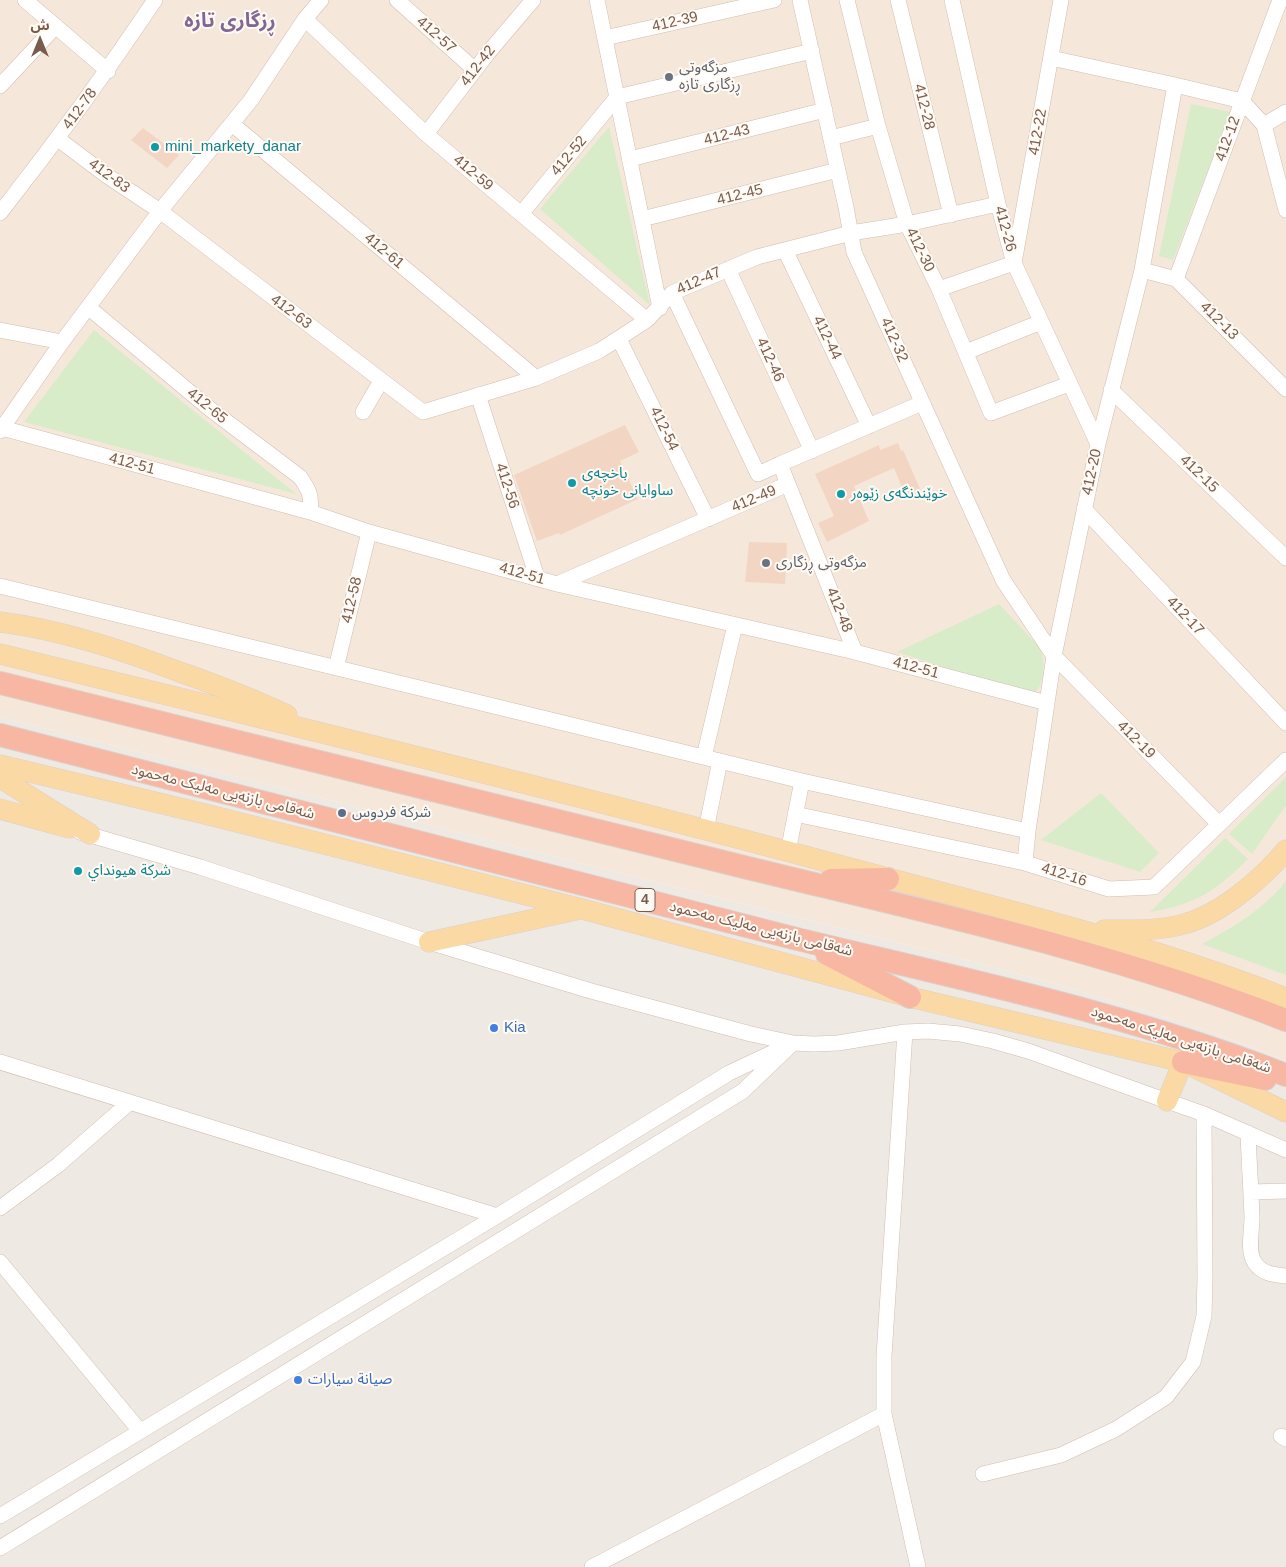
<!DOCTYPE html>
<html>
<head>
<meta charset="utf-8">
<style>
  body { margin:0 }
  #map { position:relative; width:1286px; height:1567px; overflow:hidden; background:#fdf6ec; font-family:Arial,"Noto Sans Arabic",sans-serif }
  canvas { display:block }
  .north { position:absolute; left:15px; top:15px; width:50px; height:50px; -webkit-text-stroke:4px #fffaf3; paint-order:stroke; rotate:0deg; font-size:14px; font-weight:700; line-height:20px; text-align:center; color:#7a5c4d }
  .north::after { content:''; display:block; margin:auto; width:18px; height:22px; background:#7a5c4d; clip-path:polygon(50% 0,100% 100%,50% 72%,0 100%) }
</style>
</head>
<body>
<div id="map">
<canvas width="1286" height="1567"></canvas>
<div class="north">ش</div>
</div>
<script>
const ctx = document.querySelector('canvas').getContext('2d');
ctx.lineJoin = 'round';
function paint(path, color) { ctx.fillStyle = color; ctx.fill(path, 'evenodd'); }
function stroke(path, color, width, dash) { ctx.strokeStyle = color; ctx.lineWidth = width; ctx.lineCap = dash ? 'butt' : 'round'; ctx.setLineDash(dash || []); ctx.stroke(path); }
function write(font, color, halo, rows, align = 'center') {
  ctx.font = font + ' Arial,"Noto Sans Arabic",sans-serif'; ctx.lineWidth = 4; ctx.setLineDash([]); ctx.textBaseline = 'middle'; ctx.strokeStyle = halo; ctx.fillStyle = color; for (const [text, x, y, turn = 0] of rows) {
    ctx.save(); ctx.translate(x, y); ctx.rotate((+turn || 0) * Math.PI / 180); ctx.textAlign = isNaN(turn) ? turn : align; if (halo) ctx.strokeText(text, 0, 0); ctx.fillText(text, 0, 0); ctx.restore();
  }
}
const residential = new Path2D(`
  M0,0h1286v1061l-63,-25 -45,-15 -101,-31 -106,-29 -971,-244z`);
const industrial = new Path2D(`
  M0,717l971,244 106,29 101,31 45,15 63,25v506h-1286z`);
const green = new Path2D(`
  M1191,104l39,8 -57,148 -14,-4z
  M609,127l41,178 -110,-96z
  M94,330l202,164 -272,-72z
  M999,604l42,45c4,13 5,38 -9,45h-5l-130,-42z
  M1286,777v28l-34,49 -23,-20z
  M1101,793l58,60 -19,19 -99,-32z
  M1225,838l23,21c-32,32 -53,46 -98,53z
  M1286,881v94l-84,-31c32,-17 62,-35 84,-63z`);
const building = new Path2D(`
  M143,128l36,27 -12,13 -36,-28z
  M625,425l14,27 -19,9 18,38 -78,36 -1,-2 -22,8 -23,-66z
  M898,443l3,8 2,-1 18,41 -15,6 -12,-29 -40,18 15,35 -42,21 -9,-19 16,-7 -19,-42 64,-29 1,5z
  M749,542l38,1 -2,41 -40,-2z`);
const minor = new Path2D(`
  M25,0l83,71
  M397,0l78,70
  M597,0l63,308
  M800,0l46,207 8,45 149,328 51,76 165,168
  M847,0l31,126 29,98 32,65 52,124 78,-29
  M898,0l53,215
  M952,0l46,204 16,59 84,181
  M305,19l121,115 221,186
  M605,38l169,-38
  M1051,58l124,27 67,16 22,24 22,85
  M0,86l56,-60
  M232,124l304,254
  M1264,125l22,-13
  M426,134l62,-81 45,-53
  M831,138l47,-12
  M58,139l48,36 54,36 263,201 113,-34 63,-27 48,-31 25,-27 85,-36 94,-24 56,-9 91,-20
  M630,159l195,-49
  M0,213c54,-69 106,-140 155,-213
  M521,214l96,-117 195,-46
  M642,219l196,-49
  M785,250l84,176
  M728,269l84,182
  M1142,270l34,9 110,110
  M1176,279l104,-279
  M939,289l75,-26 47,-263
  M672,293l86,181 22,-10
  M88,307l122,102 90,68c9,13 12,18 10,35
  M0,330l62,12
  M619,339l89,180
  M966,352l75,-30
  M1111,390l175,168
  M478,395l59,182
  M363,412l18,-31
  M2,428l308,84 59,20 188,52 298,68 192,51
  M0,431l62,-89 98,-131 91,-111 54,-81 16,-19
  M788,484l67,168
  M1084,509l202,214
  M557,584l231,-100 -8,-20 142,-61
  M0,586l802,195 226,50
  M336,668l33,-136
  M704,757l31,-132
  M795,814l230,49 84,26 45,-2 132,-127
  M706,830l14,-69
  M80,832l120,35 229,75 162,49 160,43 42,9 21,1 24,-1 67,-11 23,-1 32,3 33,7 35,10 139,50 37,13 82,36
  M788,852l14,-71
  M1025,863l3,-32 26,-175 44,-212 44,-174 33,-185
  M905,1032l-21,324v58l34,153
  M0,1062l497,154
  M1248,1133c1,28 3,56 4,85 0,13 -5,34 3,45 7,11 20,12 31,13
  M1251,1192l35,-1
  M0,1208l58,-43 72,-63
  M0,1262l140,169
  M1281,1436l5,3
  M983,1474l78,-19 55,-26 50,-32 27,-35 11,-46 1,-38 -1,-164
  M0,1516l497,-300 232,-143 51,-24
  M0,1548l743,-457 50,-48
  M592,1567l292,-153`);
const major = new Path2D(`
  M0,622c61,8 119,27 177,49 37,13 74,27 110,44
  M0,654c277,68 555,135 831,209 152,41 307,77 455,135
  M0,765l205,49 377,95 328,88 273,65 103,50
  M0,778l90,56
  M0,809l69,19
  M1104,930c26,0 55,1 80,-6 37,-10 78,-45 102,-74
  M429,942l147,-32
  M1167,1101l16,-39`);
const highway = new Path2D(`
  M0,683c247,61 493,122 740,183 183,45 370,85 546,154
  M0,735c266,67 531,138 797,204 165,40 330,74 489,136
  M831,880l57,-1
  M827,954l83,43
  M1183,1062l82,17`);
const markers = [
  [669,77,5,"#6b7280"],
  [155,147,5,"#0f9aa8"],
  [572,483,5,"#0f9aa8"],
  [841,494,5,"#0f9aa8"],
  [766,563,5,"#6b7280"],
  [342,813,5,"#5c6f8a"],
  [78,871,5,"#0f9aa8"],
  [494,1028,5,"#3f7fe0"],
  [298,1380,5,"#3f7fe0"]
];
const shields = [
  [645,900,20]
];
const shieldNames = [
  ["4",645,900]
];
const streetNames = [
  ["412-39",675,22,-13],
  ["412-57",436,35,42],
  ["412-42",478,66,-52],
  ["412-28",924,107,76],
  ["412-78",80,109,-54],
  ["412-22",1038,132,-80],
  ["412-43",727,135,-14],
  ["412-12",1228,139,-70],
  ["412-52",569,156,-50],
  ["412-59",473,173,40],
  ["412-83",109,176,36],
  ["412-45",740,195,-14],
  ["412-26",1005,229,75],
  ["412-30",920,250,64],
  ["412-61",384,251,40],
  ["412-47",699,281,-24],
  ["412-63",291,312,37],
  ["412-13",1219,321,45],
  ["412-44",827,338,64],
  ["412-32",894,340,66],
  ["412-46",770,360,65],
  ["412-65",207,406,39],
  ["412-54",664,429,64],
  ["412-51",132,464,15],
  ["412-20",1092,472,-78],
  ["412-15",1199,474,44],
  ["412-56",507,486,72],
  ["412-49",754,499,-23],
  ["412-51",522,574,16],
  ["412-58",352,600,-77],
  ["412-48",839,610,68],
  ["412-17",1185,616,47],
  ["412-51",916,668,15],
  ["412-19",1136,740,45],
  ["شەقامی بازنەیی مەلیک مەحمود",223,792,14],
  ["412-16",1064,875,18],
  ["شەقامی بازنەیی مەلیک مەحمود",761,929,14],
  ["شەقامی بازنەیی مەلیک مەحمود",1181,1040,18]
];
const worshipNames = [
  ["مزگەوتی",679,68],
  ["ڕزگاری تازە",679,85],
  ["مزگەوتی ڕزگاری",776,563]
];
const cultureNames = [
  ["mini_markety_danar",165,147],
  ["باخچەی",582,474],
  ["ساوایانی خونچە",582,491],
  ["خوێندنگەی زێوەر",851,494],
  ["شركة هيونداي",88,871]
];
const serviceNames = [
  ["شركة فردوس",352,813]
];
const shopNames = [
  ["Kia",504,1028],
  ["صيانة سيارات",308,1380]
];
const districtNames = [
  ["ڕزگاری تازە",230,21]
];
paint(residential, '#f5e8da');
paint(industrial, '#efe9e4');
paint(green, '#d8ecc9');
paint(building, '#f3d5c3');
stroke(minor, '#d1beb0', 16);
stroke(major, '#dad1cd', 21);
stroke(highway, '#dad1cd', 24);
stroke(minor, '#fff', 15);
stroke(major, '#fbd9a5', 20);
stroke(highway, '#f7b7a3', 22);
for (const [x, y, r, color] of markers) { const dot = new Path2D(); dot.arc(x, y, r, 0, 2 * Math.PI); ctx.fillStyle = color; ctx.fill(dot); stroke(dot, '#fffaf3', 2); }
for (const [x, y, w] of shields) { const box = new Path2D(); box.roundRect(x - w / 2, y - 11.5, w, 23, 4); ctx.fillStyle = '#fffaf3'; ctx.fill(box); stroke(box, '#7a5c4d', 1); }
write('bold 14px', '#7a5c4d', null, shieldNames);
write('15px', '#7a5c4d', '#fffaf3', streetNames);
write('15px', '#5b616d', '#fffaf3', worshipNames, 'left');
write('15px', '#0d838f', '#fffaf3', cultureNames, 'left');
write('15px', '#4e5e75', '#fffaf3', serviceNames, 'left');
write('15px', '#366cbe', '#fffaf3', shopNames, 'left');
write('bold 20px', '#846695', '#fffaf3', districtNames);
</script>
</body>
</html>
